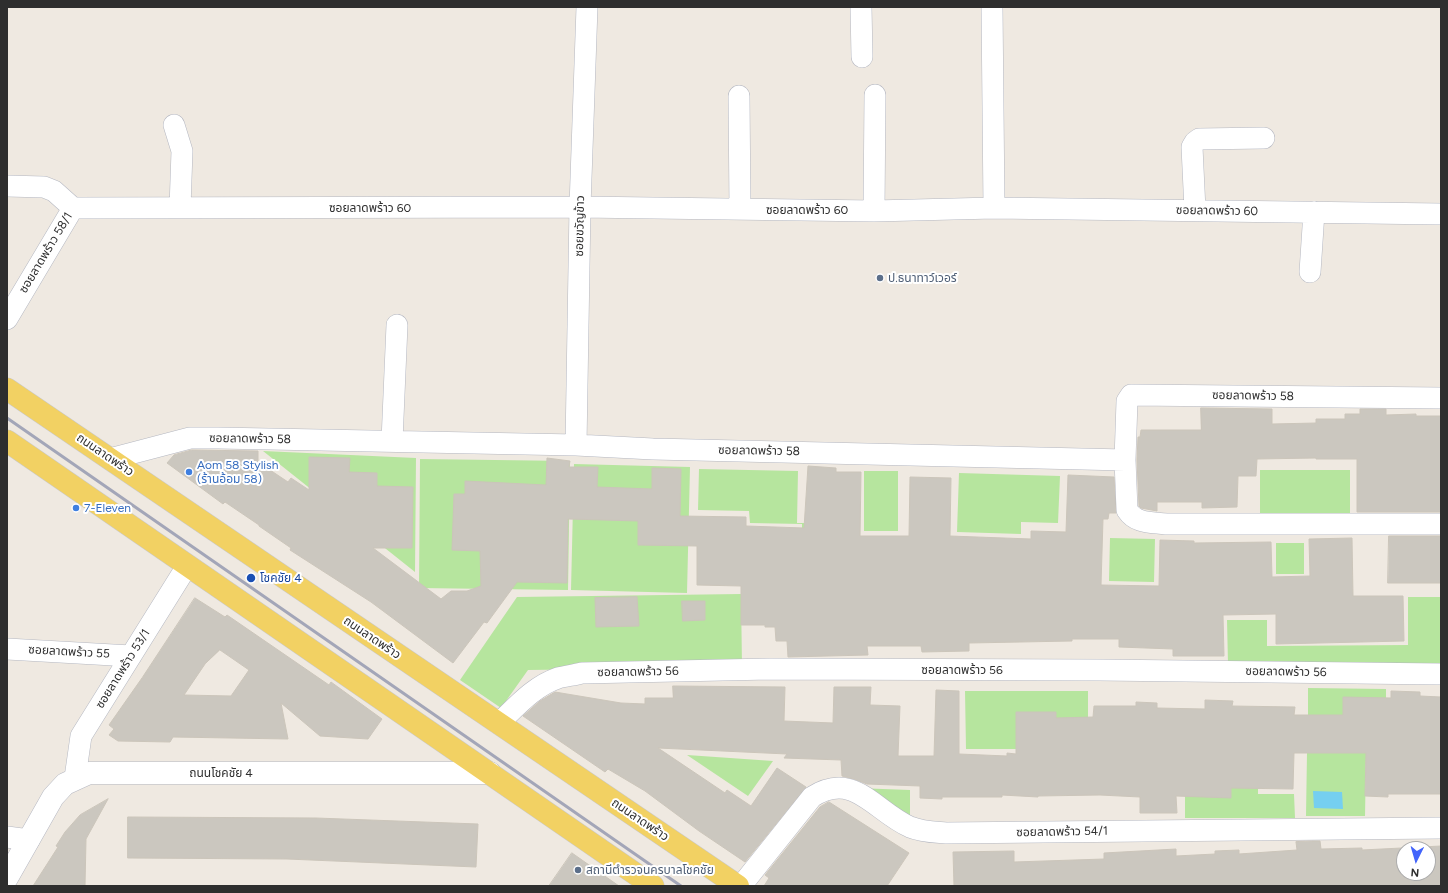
<!DOCTYPE html>
<html>
<head>
<meta charset="utf-8">
<style>
  body { margin:0 }
  #map { position:relative; width:1448px; height:893px; overflow:hidden; background:#efe9e1; font-family:Figtree,sans-serif }
  canvas { display:block }
  .frame { position:absolute; inset:0; border:8px solid #2e2e2e; pointer-events:none }
  .north { position:absolute; left:1396px; top:841px; width:40px; height:40px; box-sizing:border-box; background:#fff; border:1px solid #ababab; border-radius:50%; rotate:185deg; font-size:11px; font-weight:700; line-height:16px; text-align:center; color:#2e2e2e }
  .north::after { content:''; display:block; margin:auto; width:14px; height:18px; background:#4264fb; clip-path:polygon(50% 0,100% 100%,50% 72%,0 100%) }
</style>
</head>
<body>
<div id="map">
<canvas width="1448" height="893"></canvas>
<div class="frame"></div>
<div class="north">N</div>
</div>
<script>
const ctx = document.querySelector('canvas').getContext('2d');
ctx.lineJoin = 'round';
function paint(path, color) { ctx.fillStyle = color; ctx.fill(path, 'evenodd'); }
function stroke(path, color, width, dash) { ctx.strokeStyle = color; ctx.lineWidth = width; ctx.lineCap = dash ? 'butt' : 'round'; ctx.setLineDash(dash || []); ctx.stroke(path); }
function write(font, color, halo, rows, align = 'center') {
  ctx.font = font + ' Figtree,"Noto Sans Thai",sans-serif'; ctx.lineWidth = 4; ctx.setLineDash([]); ctx.textBaseline = 'middle'; ctx.strokeStyle = halo; ctx.fillStyle = color; for (const [text, x, y, turn = 0] of rows) {
    ctx.save(); ctx.translate(x, y); ctx.rotate((+turn || 0) * Math.PI / 180); ctx.textAlign = isNaN(turn) ? turn : align; if (halo) ctx.strokeText(text, 0, 0); ctx.fillText(text, 0, 0); ctx.restore();
  }
}
const green = new Path2D(`
  M263,451l153,7 -1,114z
  M420,459l150,2 -2,129 -149,-2z
  M574,464l116,3 -3,126 -116,-3z
  M699,469l99,2 -1,52h35l-30,14v-13l-52,-1 -1,-12 -51,-1z
  M1260,470h90v47h-90z
  M864,471h34v60h-34z
  M959,473l101,3 -2,47 -37,-1v12l-64,-2z
  M1110,538l45,1 -1,43 -45,-1z
  M1276,543h28v31h-28z
  M741,594l1,73 -214,3 -27,38 -41,-28 57,-83z
  M1408,597h33v66l-213,1 -1,-44h40v26l141,-1z
  M1308,688l78,1v9l-43,17h-35z
  M965,691h123v58h-122z
  M1350,736l39,23h-23l-1,57h-59l1,-63h42z
  M687,755l86,6 -25,35z
  M1185,756l73,25v13h36l1,24h-110z
  M856,788l54,2v37z`);
const water = new Path2D(`
  M1313,791l29,1 1,17 -29,-1z`);
const building = new Path2D(`
  M1201,408l71,1v15l44,-1v-4h29v-5h15v-5h26v6l30,-1v2h25v96h-84v-53h-41v-1l-59,1 -1,17h-18l-1,31 -35,1v-6h-45v9l-16,-3 -2,-2 -2,-46 1,-23h2l1,-7h60z
  M192,450l66,1v11l30,20 3,-4 18,12v-33l41,1 -1,14 28,1v13l36,1 -1,61h-39l68,51 10,-8h16l14,-5 -1,-35 -28,-1 2,-56h11v-13l81,4 1,-27 23,3 -1,6h29l-1,20 55,2v-21l29,1 -1,47 66,1v9l58,2 4,-62 28,2v4h25l-1,64h49l1,-59 41,1 -1,58 81,3v-8l35,1 2,-57 46,2 2,36h-7l-1,6h-5l-2,66 58,1 1,-46 34,1v2l77,-1 1,35 38,-1 -1,-37 43,-1 1,58h50l1,45 -128,3v-30l-53,1 1,41h-51v-7l-54,-2v-8h-47v2l-103,2v8l-47,1 -1,-6h-54l1,9 -80,2 -1,-16h-11l-1,-14h-10v-2h-24v-39l-44,-1v-39l-59,-1v-24l-70,-2 -1,64 -50,-1 -30,41 -3,-1 -31,41 -82,-61 -81,-52 1,-2 -32,-22v-1l-34,-23 -2,2 -56,-41 7,-8z
  M1389,536h52v47h-53z
  M637,597l2,29 -43,1 -1,-29z
  M195,598l30,19 2,-2 102,70 2,-3 51,37 -14,20 -48,-3 -39,-33 7,36 -115,-2 -3,5 -52,-1 -9,-6 5,-6 -5,-4 33,-47zM220,650l29,20 -18,26 -47,-1 21,-31z
  M682,601h23v19l-22,1z
  M673,686l112,1 -1,34 49,2 1,-36h37l-1,18 30,1 -2,50h36l2,-66 23,1v63l48,2v-3l9,1v-42h40v6l37,-1 1,-11h42v-4l21,1v5l48,1v-9l28,1 -1,5 63,1 -1,8h49v-18l48,1v-7l29,1v4l21,1v97h-53v3l-23,-1 1,-43h-72l-1,36 -62,-1v10l-55,-2 1,17h-37v-16l-40,-2 -62,1v1l-36,-2v2h-60v2l-22,-1v-12l-53,-2 -13,-5 -12,-3 -1,-16 -57,-2 3,-4 -129,-6 67,45 2,-3 24,16 26,-38 29,19 -61,75 -46,-31 -54,-40 -37,-22 -3,3 -82,-56 17,-15 15,-9 66,11 24,1v-6h28z
  M108,799l-22,40 -1,47h-52l25,-39 -2,-1 9,-14 15,-17z
  M829,802l80,51 -22,33h-123l5,-8 -4,-3 55,-68z
  M128,817l188,1 162,6 -2,43 -189,-8 -159,-1z
  M1312,841h8l1,8 41,-1v2l79,-4v40h-487l-1,-34 61,-1v11l90,-3v-6l72,-4v7l39,-2v-3l24,-1v4l58,-4 -1,-8zM1404,849h24v24h-24z
  M572,853l47,33h-70z`);
const minor = new Path2D(`
  M861,7l1,50
  M992,7l2,201
  M739,96l1,113
  M174,125l8,26 -2,57
  M7,186l37,1 10,4 19,17 507,-1 294,4 120,-3 447,6
  M1195,210l-3,-63 3,-5 4,-3 65,-1
  M874,211l1,-116
  M1310,272l4,-60
  M7,319l66,-111
  M1441,398l-310,-3 -4,6 -2,59 2,50c9,14 24,12 39,14h275
  M392,441l5,-116
  M576,445l4,-238 7,-200
  M110,459l80,-21h28l358,7 77,4 472,11
  M7,649l124,7
  M499,723c17,-16 35,-37 59,-45 8,-2 16,-3 24,-5l188,-4 329,1 342,4
  M75,778l6,-42 106,-170
  M7,837l22,3
  M741,886l71,-89c42,-27 62,14 98,30 12,5 24,5 36,6l495,-5`);
const secondary = new Path2D(`
  M7,878l46,-81 12,-13 24,-11h401`);
const primary = new Path2D(`
  M7,389l731,497
  M7,441l646,445`);
const rail = new Path2D(`
  M7,418l674,468`);
const markers = [
  [880,278,4,"#5c6f8a"],
  [189,472,4,"#3f7fe0"],
  [76,508,4,"#3f7fe0"],
  [251,578,5,"#1a4fb4"],
  [578,870,4,"#5c6f8a"]
];
const streetNames = [
  ["ซอยลาดพร้าว 60",370,208],
  ["ซอยลาดพร้าว 60",807,210],
  ["ซอยลาดพร้าว 60",1217,211,1],
  ["ซอยขวัญข้าว",580,226,-89],
  ["ซอยลาดพร้าว 58/1",46,253,-59],
  ["ซอยลาดพร้าว 58",1253,396,1],
  ["ซอยลาดพร้าว 58",250,439,1],
  ["ซอยลาดพร้าว 58",759,451,1],
  ["ถนนลาดพร้าว",105,455,34],
  ["ถนนลาดพร้าว",372,638,34],
  ["ซอยลาดพร้าว 55",69,652,3],
  ["ซอยลาดพร้าว 53/1",123,669,-58],
  ["ซอยลาดพร้าว 56",962,670],
  ["ซอยลาดพร้าว 56",638,672,-1],
  ["ซอยลาดพร้าว 56",1286,672,1],
  ["ถนนโชคชัย 4",221,773],
  ["ถนนลาดพร้าว",640,820,34],
  ["ซอยลาดพร้าว 54/1",1062,832,-1]
];
const serviceNames = [
  ["ป.ธนาทาว์เวอร์",888,278],
  ["สถานีตำรวจนครบาลโชคชัย",586,870]
];
const shopNames = [
  ["Aom 58 Stylish",197,465],
  ["(ร้านอ้อม 58)",197,479],
  ["7-Eleven",84,508]
];
const transitNames = [
  ["โชคชัย 4",260,578]
];
paint(green, '#b6e59e');
paint(water, '#75cff0');
paint(building, '#cbc7bf');
stroke(building, '#cbc5ba', 1);
stroke(minor, '#b4b7c1', 22);
stroke(secondary, '#b4b7c1', 23);
stroke(primary, '#c9c9c9', 23);
stroke(minor, '#fff', 21);
stroke(secondary, '#fff', 22);
stroke(primary, '#f2d163', 22);
stroke(rail, '#a3a6b8', 3);
for (const [x, y, r, color] of markers) { const dot = new Path2D(); dot.arc(x, y, r, 0, 2 * Math.PI); ctx.fillStyle = color; ctx.fill(dot); stroke(dot, '#fff', 1.5); }
write('12px', '#2e2e2e', '#fff', streetNames);
write('12px', '#4e5e75', '#fff', serviceNames, 'left');
write('12px', '#366cbe', '#fff', shopNames, 'left');
write('12px', '#164399', '#fff', transitNames, 'left');
</script>
</body>
</html>
